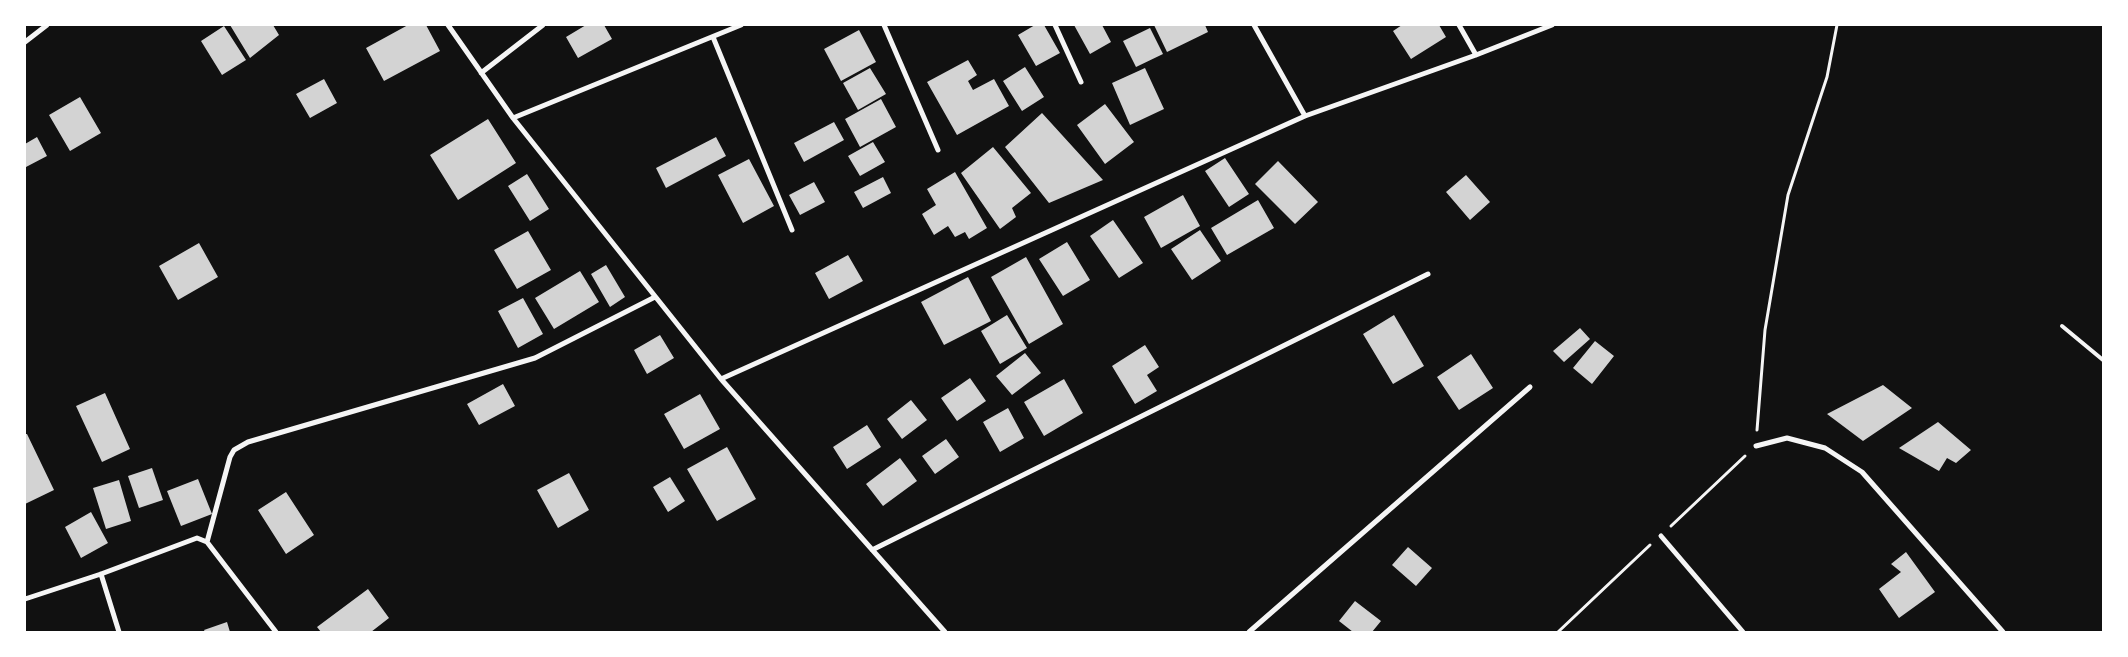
<!DOCTYPE html>
<html>
<head>
<meta charset="utf-8">
<style>
  body { margin:0 }
  #map { position:relative; width:2128px; height:657px; overflow:hidden; background:#111; font-family:Arial,sans-serif }
  canvas { display:block }
  .frame { position:absolute; inset:0; border:26px solid #fff; pointer-events:none }
</style>
</head>
<body>
<div id="map">
<canvas width="2128" height="657"></canvas>
<div class="frame"></div>
</div>
<script>
const ctx = document.querySelector('canvas').getContext('2d');
ctx.lineJoin = 'round';
function paint(path, color) { ctx.fillStyle = color; ctx.fill(path, 'evenodd'); }
function stroke(path, color, width, dash) { ctx.strokeStyle = color; ctx.lineWidth = width; ctx.lineCap = dash ? 'butt' : 'round'; ctx.setLineDash(dash || []); ctx.stroke(path); }
const building = new Path2D(`
  M230,25h43l6,10 -29,23z
  M408,25h18l14,26 -56,30 -18,-33z
  M586,25h18l8,14 -34,19 -12,-21z
  M1035,25h9l16,28 -24,13 -18,-31z
  M1074,25h28l9,17 -21,12z
  M1154,25h51l3,7 -41,20z
  M1402,25h37l7,12 -35,22 -18,-28z
  M224,26l22,34 -24,15 -21,-34z
  M1150,28l13,26 -27,13 -13,-26z
  M859,30l17,32 -35,19 -17,-32z
  M968,60l9,15 -9,6 5,9 21,-11 15,27 -52,29 -30,-53z
  M1025,67l19,30 -22,14 -19,-30z
  M870,68l16,26 -28,16 -15,-27z
  M1145,68l19,41 -34,16 -18,-42z
  M324,79l13,24 -27,15 -14,-24z
  M80,97l21,36 -31,18 -21,-36z
  M881,99l15,28 -36,20 -15,-28z
  M1105,104l29,38 -29,22 -28,-39z
  M1042,113l61,67 -54,23 -44,-56z
  M488,119l28,44 -58,37 -28,-45z
  M834,122l10,18 -40,22 -10,-19z
  M37,137l10,19 -21,11 -1,-23z
  M716,137l10,19 -60,32 -10,-20z
  M873,142l12,20 -25,14 -12,-20z
  M993,147l38,46 -19,15 4,9 -16,12 -39,-56z
  M1225,158l24,36 -20,13 -24,-36z
  M749,159l25,47 -31,17 -25,-48z
  M1278,161l40,41 -23,22 -40,-40z
  M955,172l32,56 -18,11 -4,-7 -10,5 -7,-11 -14,9 -12,-21 14,-9 -9,-16z
  M527,174l22,35 -19,12 -22,-35z
  M1466,175l24,27 -20,18 -24,-28z
  M883,177l8,16 -28,15 -9,-16z
  M814,182l11,20 -25,13 -11,-20z
  M1183,195l17,31 -39,22 -17,-31z
  M1258,200l16,28 -47,27 -16,-27z
  M1113,220l30,43 -24,15 -29,-42z
  M1200,230l21,31 -29,19 -21,-31z
  M528,231l23,39 -34,19 -23,-39z
  M1067,242l23,38 -27,16 -24,-37z
  M199,243l19,34 -40,23 -19,-34z
  M848,255l15,26 -34,18 -14,-26z
  M1026,257l37,67 -34,20 -38,-67z
  M606,265l19,32 -15,10 -19,-33z
  M580,271l19,31 -45,27 -19,-31z
  M968,277l23,44 -47,24 -23,-43z
  M523,298l20,36 -25,14 -20,-37z
  M1007,315l20,33 -27,16 -19,-33z
  M1394,315l30,51 -31,18 -30,-50z
  M1580,328l10,11 -26,23 -11,-11z
  M660,335l14,23 -27,16 -13,-24z
  M1595,341l19,15 -22,28 -19,-16z
  M1145,345l14,22 -12,8 10,16 -22,13 -23,-38z
  M1025,353l16,20 -29,22 -16,-19z
  M1471,354l22,34 -34,22 -22,-33z
  M970,378l16,23 -29,20 -16,-23z
  M1064,379l19,34 -39,23 -20,-34z
  M503,384l12,22 -36,19 -12,-21z
  M1883,385l29,23 -49,33 -36,-27z
  M105,393l25,56 -28,13 -26,-56z
  M700,394l20,35 -36,20 -20,-35z
  M911,400l16,20 -25,19 -15,-20z
  M1008,408l16,30 -24,14 -17,-30z
  M1938,422l33,28 -15,13 -9,-5 -8,13 -40,-23z
  M867,425l14,22 -34,22 -14,-22z
  M25,434h2l27,56 -29,14z
  M946,439l13,18 -24,17 -13,-18z
  M727,447l29,52 -39,22 -30,-52z
  M900,458l17,23 -34,25 -17,-22z
  M152,468l11,32 -24,8 -11,-32z
  M569,473l20,37 -31,18 -21,-38z
  M670,477l15,24 -17,11 -15,-25z
  M198,479l14,35 -31,12 -14,-35z
  M119,480l12,41 -25,8 -13,-41z
  M286,492l28,43 -28,19 -28,-44z
  M91,512l17,31 -27,15 -16,-31z
  M1408,547l24,21 -16,18 -24,-21z
  M1906,552l29,40 -36,26 -20,-29 22,-17 -10,-8z
  M368,589l21,29 -18,14h-50l-4,-5z
  M1355,601l26,20 -9,11h-19l-14,-11z
  M227,622l3,10h-25l-1,-2z`);
const path = new Path2D(`
  M1757,430l8,-100 23,-135 39,-118 10,-52
  M1671,526l74,-70
  M1558,632l92,-87`);
const service = new Path2D(`
  M2062,326l41,34`);
const minor = new Path2D(`
  M448,25l65,93 208,261 224,253
  M884,25l54,125
  M1055,25l26,57
  M1254,25l51,91
  M1459,25l17,30
  M713,37l79,193
  M25,42l22,-17
  M481,73l62,-48
  M513,118l228,-93
  M721,379l584,-263 171,-61 76,-30
  M1756,446l31,-8 38,10 37,24 141,160
  M1661,536l82,96
  M207,542l23,-85 4,-7 14,-8 287,-84 120,-61
  M872,550l556,-276
  M101,574l18,58
  M25,599l76,-25 96,-36 10,4 69,90
  M1249,632l281,-245`);
paint(building, '#d3d3d3');
stroke(path, '#f5f5f5', 3);
stroke(service, '#f5f5f5', 4);
stroke(minor, '#f5f5f5', 5);
</script>
</body>
</html>
